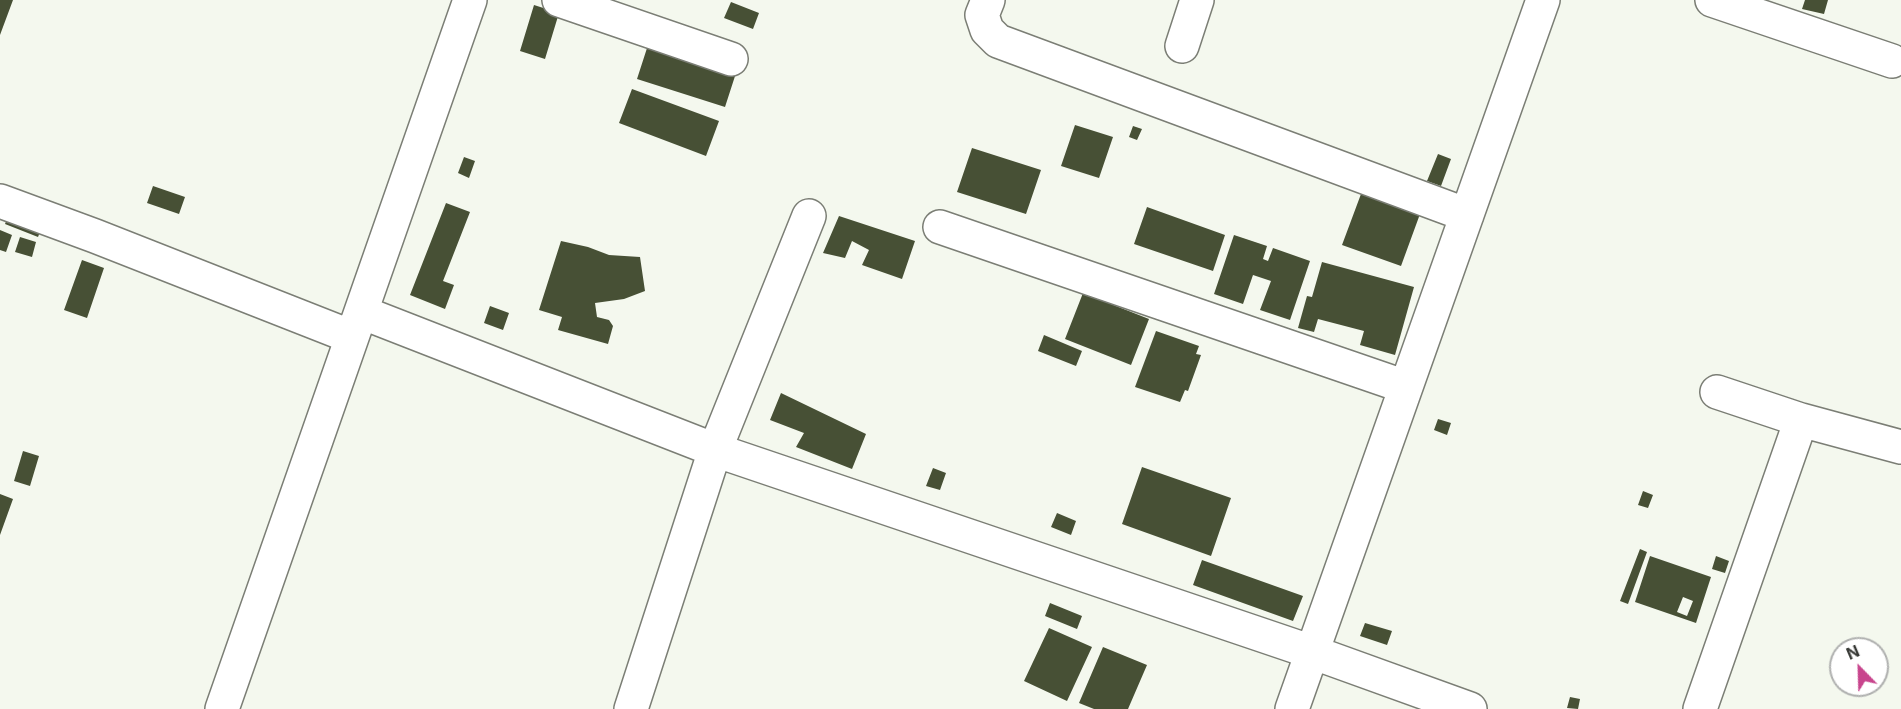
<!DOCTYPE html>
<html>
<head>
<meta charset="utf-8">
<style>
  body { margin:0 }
  #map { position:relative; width:1901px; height:709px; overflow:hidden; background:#f4f8ee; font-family:Inter,sans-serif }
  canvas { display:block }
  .north { position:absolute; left:1829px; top:637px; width:60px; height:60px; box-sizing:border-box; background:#fff; border:2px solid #afb0af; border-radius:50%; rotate:337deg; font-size:16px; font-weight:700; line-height:24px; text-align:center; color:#383a36 }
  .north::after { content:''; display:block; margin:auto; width:21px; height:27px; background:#c8458d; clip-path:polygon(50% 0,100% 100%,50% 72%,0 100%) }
</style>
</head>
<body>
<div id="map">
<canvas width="1901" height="709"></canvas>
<div class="north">N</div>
</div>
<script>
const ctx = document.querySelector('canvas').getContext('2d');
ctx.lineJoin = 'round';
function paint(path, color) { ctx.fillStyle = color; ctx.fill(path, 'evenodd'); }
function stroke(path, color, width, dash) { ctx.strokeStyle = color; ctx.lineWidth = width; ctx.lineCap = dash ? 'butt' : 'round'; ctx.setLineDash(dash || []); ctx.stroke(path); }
const building = new Path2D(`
  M0,0h13l-13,35z
  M1805,0h23l-4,14 -22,-5z
  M731,2l28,11 -6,16 -29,-11z
  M534,5l25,8 -14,46 -25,-8z
  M648,45l88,28 -11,34 -88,-28z
  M632,89l87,32 -13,35 -87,-33z
  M1075,125l38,12 -14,41 -38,-12z
  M1133,126l9,3 -5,11 -8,-3z
  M972,148l69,22 -15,44 -69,-22z
  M1438,154l13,5 -10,27 -14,-5z
  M464,157l11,4 -6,17 -11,-5z
  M153,186l32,11 -6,17 -32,-11z
  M1361,194l59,20 -19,52 -59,-21z
  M446,203l24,9 -27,69 11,4 -9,24 -35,-14z
  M1147,207l78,28 -12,36 -79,-27z
  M9,214l33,13 -4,10 -33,-13z
  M839,216l76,25 -13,38 -40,-14 7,-15 -17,-9 -7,17 -22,-5z
  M0,230l12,5 -6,17 -6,-2z
  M1234,235l33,11 -4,13 5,2 5,-13 37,13 -20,59 -30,-10 11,-29 -18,-6 -10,29 -29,-10z
  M20,237l16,5 -4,15 -17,-5z
  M561,241l27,6 21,8 31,2 5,34 -21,8 -29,4 2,14 12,3 4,6 -5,18 -50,-14 4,-13 -23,-7z
  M82,260l22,8 -17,50 -23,-8z
  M1322,262l92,25 -19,68 -35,-10 4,-14 -46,-12 -4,13 -16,-4 9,-32 5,1z
  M1083,293l66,26 -18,46 -66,-26z
  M490,306l19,7 -6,17 -19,-7z
  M1156,331l43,15 -3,8 5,1 -13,36 -3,-1 -5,12 -45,-15z
  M1044,335l38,16 -6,15 -38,-15z
  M781,393l85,41 -14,35 -56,-22 8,-14 -34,-13z
  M1438,419l13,4 -4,12 -13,-5z
  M23,451l16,5 -9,30 -16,-5z
  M1142,467l89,31 -20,58 -89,-32z
  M933,468l13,5 -6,17 -14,-4z
  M1643,491l10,4 -5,13 -10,-3z
  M0,494l13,5 -13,36z
  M1057,513l19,8 -5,14 -20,-8z
  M1640,549l7,3 -19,52 -8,-3z
  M1650,556l61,21 -15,46 -61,-21zM1683,597l10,4 -6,15 -10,-4z
  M1716,556l13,5 -4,12 -13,-4z
  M1202,560l101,36 -10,25 -100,-36z
  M1050,603l32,13 -5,13 -32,-13z
  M1365,623l27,8 -5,14 -27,-9z
  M1049,628l43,19 -25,54 -43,-20z
  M1103,647l44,18 -19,44h-34l-15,-6z
  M1570,697l10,2 -2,10 -11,-1z`);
const minor = new Path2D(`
  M559,0l172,59
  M988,0l-6,15 5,15 11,11 469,174
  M1712,0l180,61
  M1182,46l15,-46
  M0,201l95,35 257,101
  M940,227l466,160
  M361,312l354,138 597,202 158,57
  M1717,392l84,28 100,27
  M222,709l248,-709
  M631,709l84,-259 94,-234
  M1292,709l251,-709
  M1700,709l101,-289`);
paint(building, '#475035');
stroke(minor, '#7b7e75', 36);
stroke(minor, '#fff', 33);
</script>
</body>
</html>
